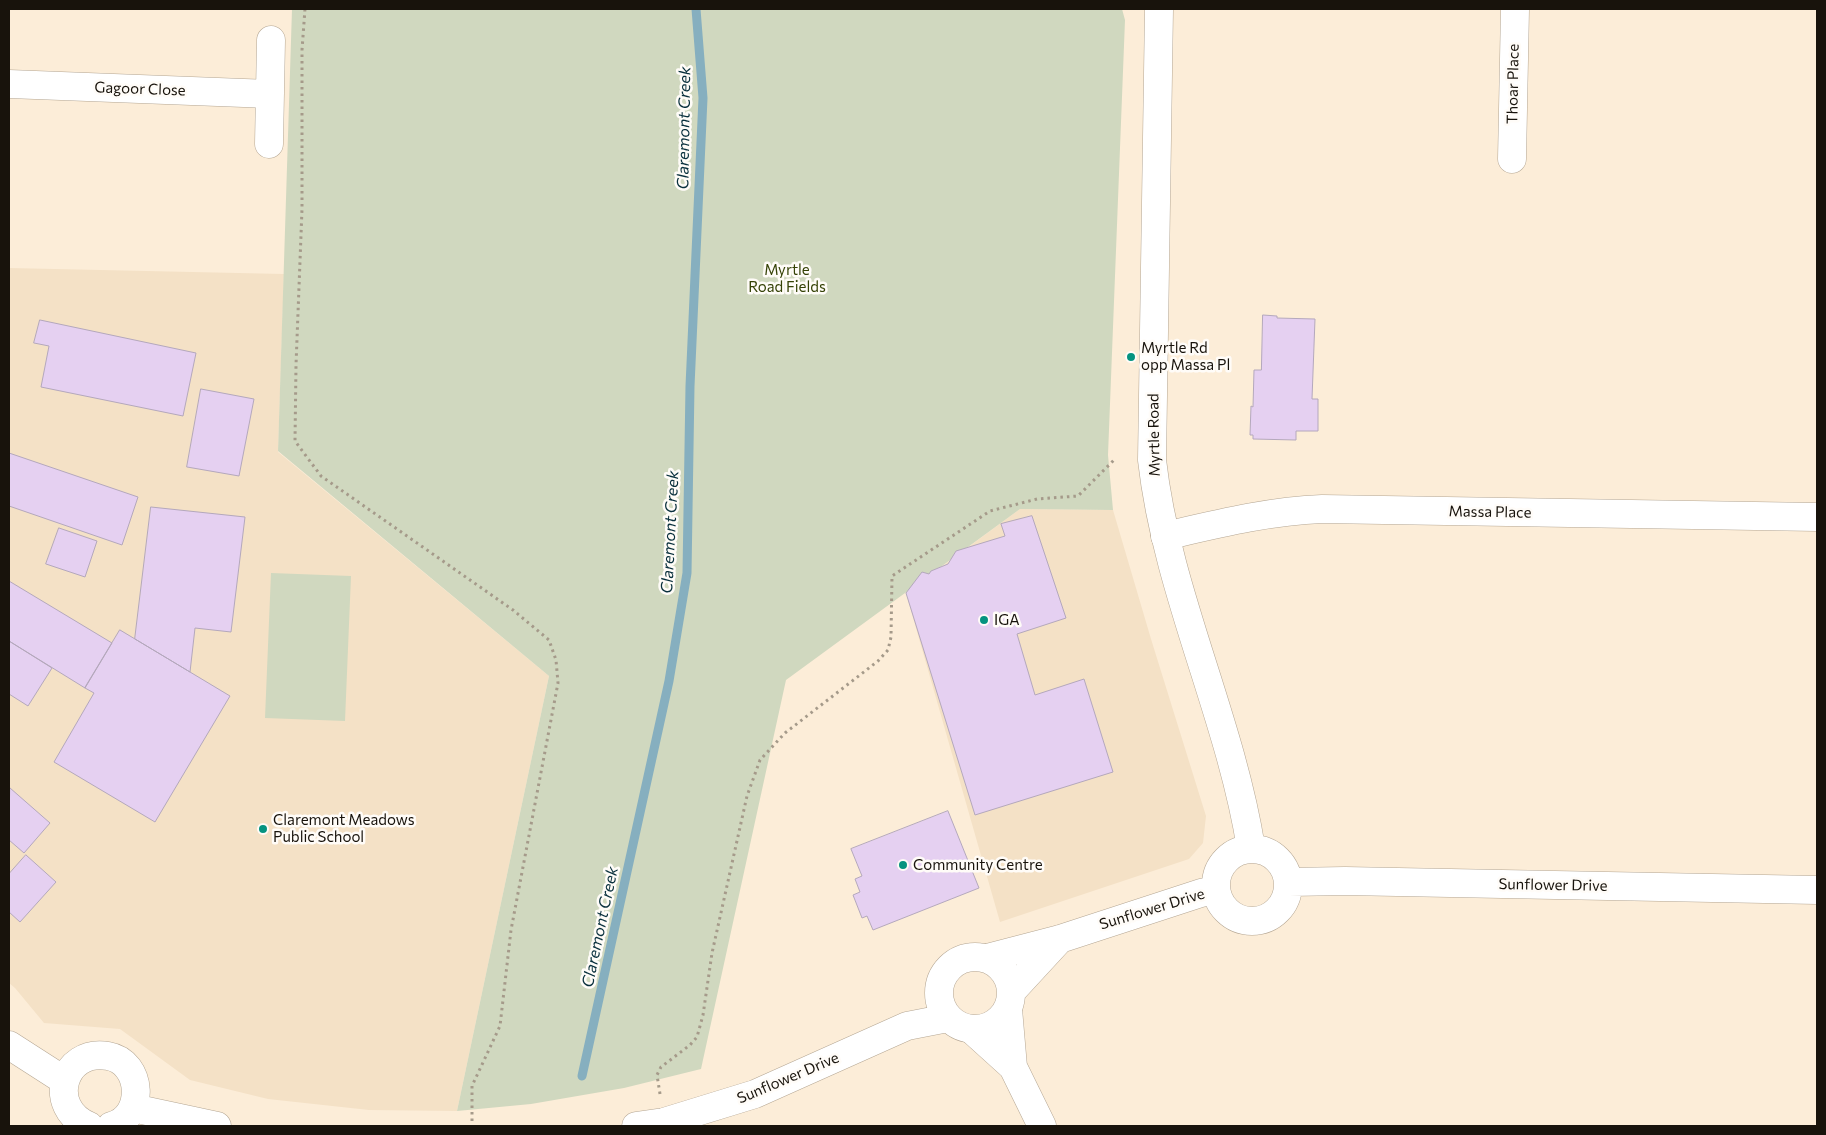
<!DOCTYPE html>
<html>
<head>
<meta charset="utf-8">
<style>
  body { margin:0 }
  #map { position:relative; width:1826px; height:1135px; overflow:hidden; background:#fcedd8; font-family:Commissioner,sans-serif }
  canvas { display:block }
  .frame { position:absolute; inset:0; border:10px solid #18130c; pointer-events:none }
</style>
</head>
<body>
<div id="map">
<canvas width="1826" height="1135"></canvas>
<div class="frame"></div>
</div>
<script>
const ctx = document.querySelector('canvas').getContext('2d');
ctx.lineJoin = 'round';
function paint(path, color) { ctx.fillStyle = color; ctx.fill(path, 'evenodd'); }
function stroke(path, color, width, dash) { ctx.strokeStyle = color; ctx.lineWidth = width; ctx.lineCap = dash ? 'butt' : 'round'; ctx.setLineDash(dash || []); ctx.stroke(path); }
function write(font, color, halo, rows, align = 'center') {
  ctx.font = font + ' Commissioner,sans-serif'; ctx.lineWidth = 5; ctx.setLineDash([]); ctx.textBaseline = 'middle'; ctx.strokeStyle = halo; ctx.fillStyle = color; for (const [text, x, y, turn = 0] of rows) {
    ctx.save(); ctx.translate(x, y); ctx.rotate((+turn || 0) * Math.PI / 180); ctx.textAlign = isNaN(turn) ? turn : align; if (halo) ctx.strokeText(text, 0, 0); ctx.fillText(text, 0, 0); ctx.restore();
  }
}
const built = new Path2D(`
  M9,268l275,6 -6,178 271,224 -92,435 -88,-1 -101,-11 -78,-19 -70,-51 -76,-6 -29,-35 -6,-5z
  M1020,509l93,1 38,129 55,177 -3,27 -14,16 -189,63 -94,-329z`);
const green = new Path2D(`
  M292,9h830l3,11 -17,435 5,55 -93,-1 -234,171 -85,389 -77,19 -93,16 -74,7 92,-435 -271,-225z
  M271,573l80,3 -6,145 -80,-3z`);
const stream = new Path2D(`
  M582,1076l87,-395 18,-108 3,-187 13,-288 -7,-89`);
const building = new Path2D(`
  M1263,315l14,1v2l38,1 -3,80h6v32h-22v9l-43,-1v-4h-3l1,-29 2,1 1,-37h7z
  M40,320l156,33 -13,63 -142,-29 8,-41 -15,-3z
  M201,389l53,10 -15,77 -52,-9z
  M9,453l129,44 -16,48 -113,-39z
  M151,507l94,10 -14,115 -36,-4 -5,44 -55,-33z
  M1032,516l34,102 -49,16 18,61 49,-16 29,93 -138,43 -69,-222 16,-21 7,2 2,-3 17,-7 8,-13 49,-15 -4,-12z
  M59,528l38,13 -12,36 -39,-13z
  M9,581l103,62 -27,45 -76,-47z
  M120,630l110,66 -75,126 -101,-60 40,-69 -9,-5z
  M9,641l43,27 -24,38 -19,-12z
  M10,788l40,35 -26,30 -15,-13z
  M948,811l31,77 -106,42 -6,-14 -5,2 -9,-23 7,-3 -5,-13 7,-3 -11,-27z
  M26,855l30,27 -36,40 -11,-10v-38z`);
const path = new Path2D(`
  M305,9l-3,41v159l-6,156 -1,76 26,35 192,134 36,30 7,20 2,23 -47,247 -11,96 -28,60v40
  M660,1094l-3,-19 4,-8 29,-22 7,-8 6,-22 9,-62 35,-157 13,-36 25,-27 93,-72 10,-11 3,-13 1,-61 98,-65 47,-12 41,-3 37,-37`);
const street = new Path2D(`
  M9,84l261,10
  M269,144l2,-104
  M1512,159l3,-150
  M1165,536c52,-12 104,-25 157,-27l495,8
  M1008,1009l5,58 29,59
  M971,1029l42,38`);
const secondary = new Path2D(`
  M1159,9l-7,451c15,133 78,256 99,388
  M1216 885a36 36 0 1 1 72 0a36 36 0 1 1-72 0Z
  M1289,882l56,-1 472,9
  M939 993a36 36 0 1 1 72 0a36 36 0 1 1-72 0Z
  M987,958l73,-19 141,-46 15,-3
  M1012,991l48,-52
  M9,1045l56,36
  M133,1108l84,18
  M89,1126c-43,-18 -27,-78 19,-70 35,6 38,61 3,70
  M636,1126l28,-4 91,-28 152,-68 41,-8`);
const markers = [
  [1131,357,5,"#059380"],
  [984,620,5,"#059380"],
  [263,829,5,"#059380"],
  [903,865,5,"#059380"]
];
const streetNames = [
  ["Thoar Place",1513,84,-89],
  ["Gagoor Close",140,89,2],
  ["Myrtle Road",1154,435,-91],
  ["Massa Place",1490,512,1],
  ["Sunflower Drive",1553,885,1],
  ["Sunflower Drive",1152,909,-17],
  ["Sunflower Drive",788,1078,-23]
];
const parkNames = [
  ["Myrtle",787,270],
  ["Road Fields",787,287]
];
const poiNames = [
  ["Myrtle Rd",1141,348],
  ["opp Massa Pl",1141,365],
  ["IGA",994,620],
  ["Claremont Meadows",273,820],
  ["Public School",273,837],
  ["Community Centre",913,865]
];
const waterNames = [
  ["Claremont Creek",684,128,-89],
  ["Claremont Creek",670,532,-87],
  ["Claremont Creek",600,927,-78]
];
paint(built, '#f4e1c6');
paint(green, '#d0d8bf');
stroke(stream, '#86afbf', 9);
paint(building, '#e5d0f1');
stroke(building, '#b4a8bc', 1);
stroke(street, '#b4a693', 29);
stroke(secondary, '#b4a693', 29);
stroke(path, '#a59a8a', 3, [2.5, 4]);
stroke(street, '#fff', 28);
stroke(secondary, '#fff', 28);
for (const [x, y, r, color] of markers) { const dot = new Path2D(); dot.arc(x, y, r, 0, 2 * Math.PI); ctx.fillStyle = color; ctx.fill(dot); stroke(dot, '#fffcf8', 2); }
write('15px', '#18130c', '#fffcf8', streetNames);
write('15px', '#354206', '#fffcf8', parkNames);
write('15px', '#18130c', '#fffcf8', poiNames, 'left');
write('italic 16px', '#09303d', '#fffcf8', waterNames);
</script>
</body>
</html>
